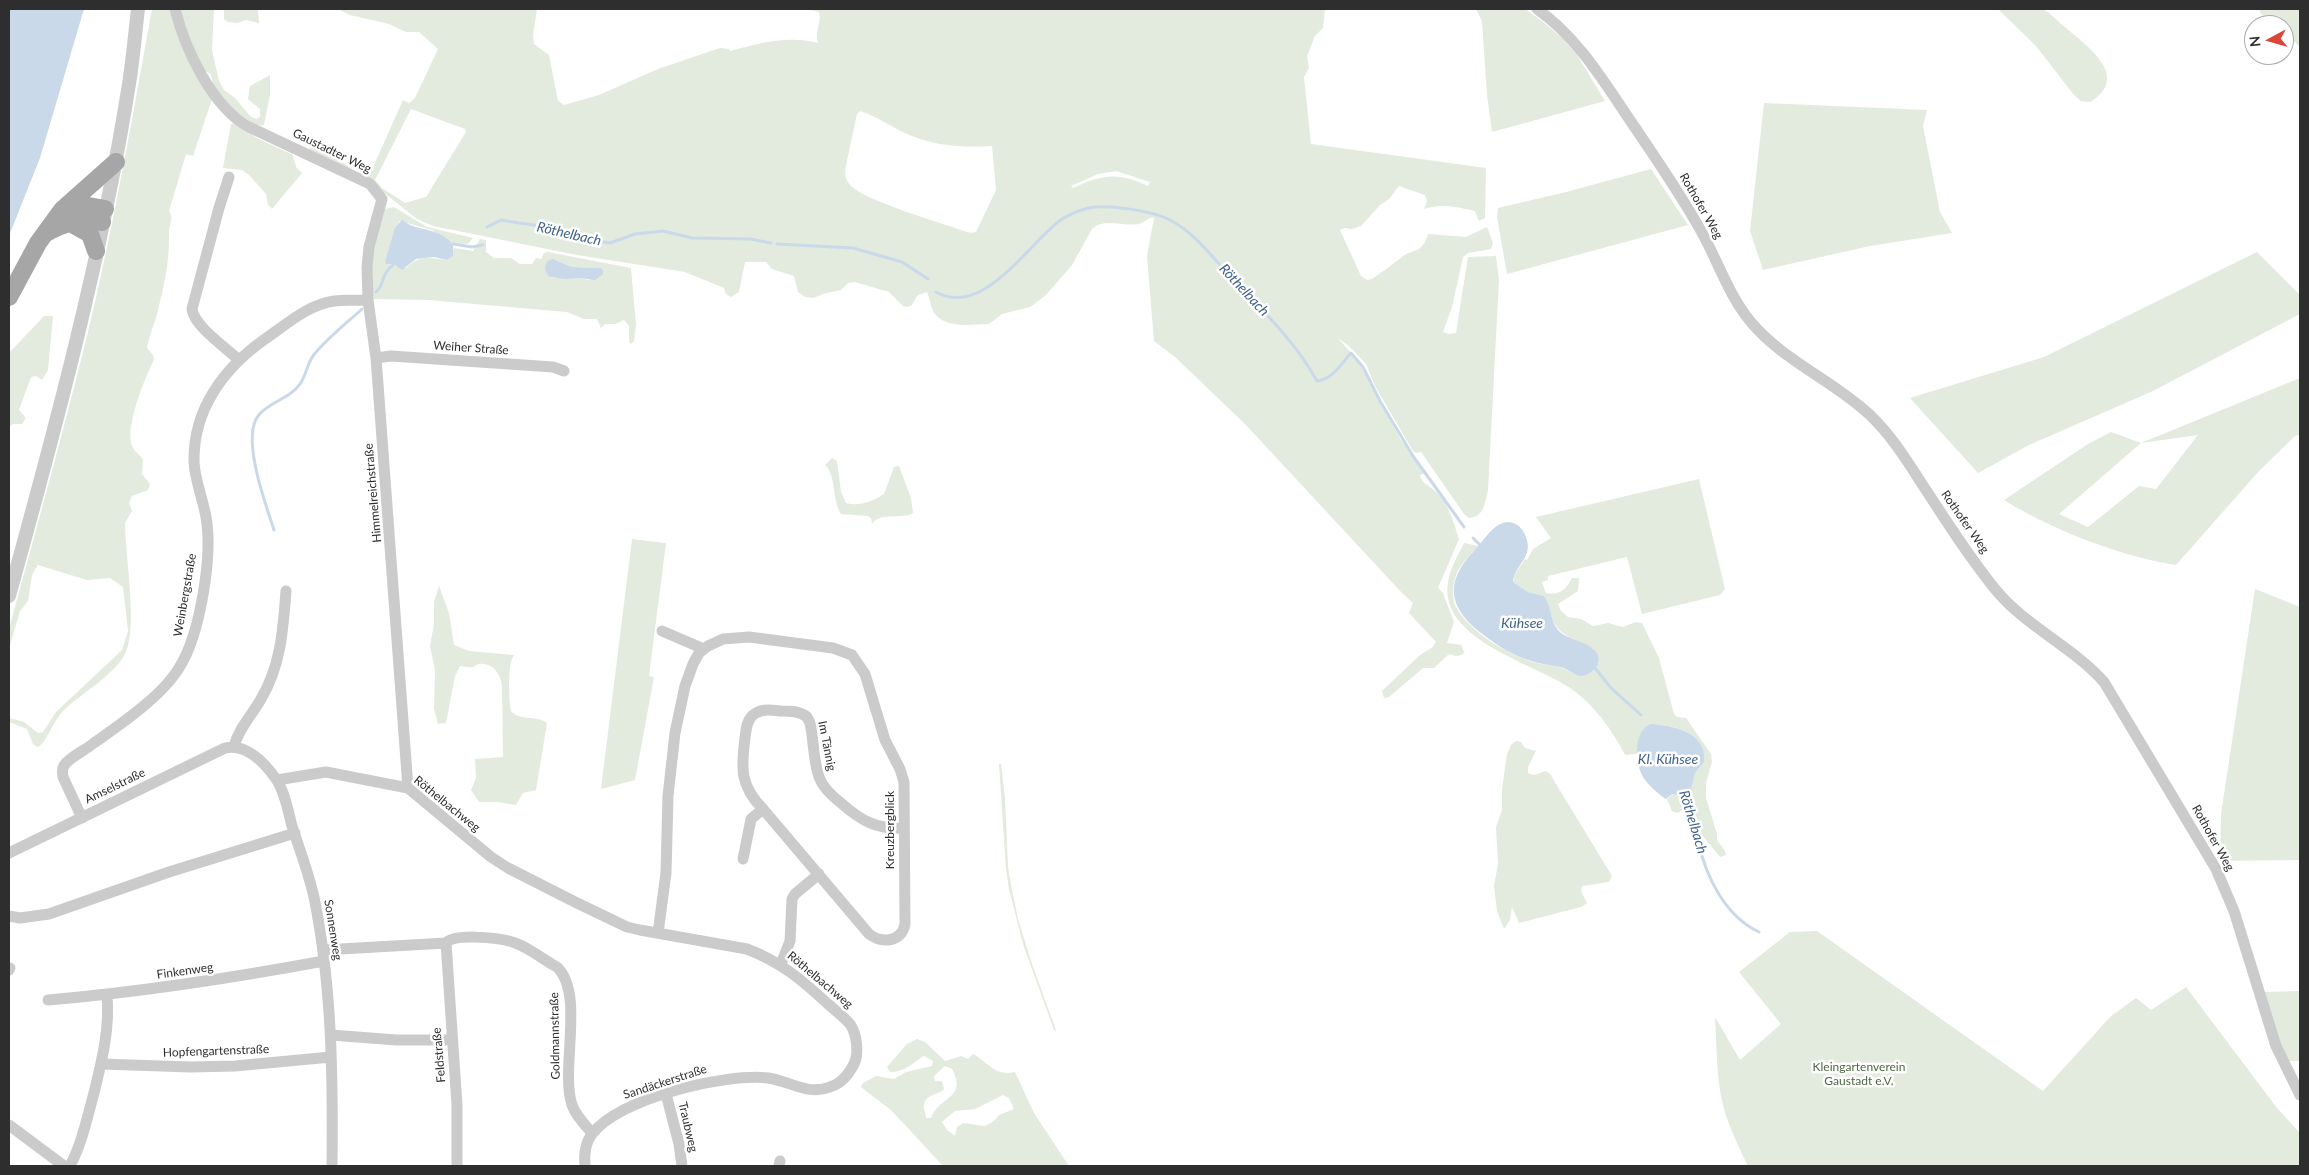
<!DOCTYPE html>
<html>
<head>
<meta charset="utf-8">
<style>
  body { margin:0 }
  #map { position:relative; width:2309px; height:1175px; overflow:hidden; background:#fff; font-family:Lato,sans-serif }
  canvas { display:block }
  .frame { position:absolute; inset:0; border:10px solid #2e2e2e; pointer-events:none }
  .north { position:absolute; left:2244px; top:15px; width:50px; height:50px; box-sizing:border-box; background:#fff; border:1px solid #ababab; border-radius:50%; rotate:264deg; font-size:14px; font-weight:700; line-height:20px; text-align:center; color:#2e2e2e }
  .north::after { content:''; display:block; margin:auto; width:18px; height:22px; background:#dd4539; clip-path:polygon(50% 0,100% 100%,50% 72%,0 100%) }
</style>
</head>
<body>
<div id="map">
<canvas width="2309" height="1175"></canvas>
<div class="frame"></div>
<div class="north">N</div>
</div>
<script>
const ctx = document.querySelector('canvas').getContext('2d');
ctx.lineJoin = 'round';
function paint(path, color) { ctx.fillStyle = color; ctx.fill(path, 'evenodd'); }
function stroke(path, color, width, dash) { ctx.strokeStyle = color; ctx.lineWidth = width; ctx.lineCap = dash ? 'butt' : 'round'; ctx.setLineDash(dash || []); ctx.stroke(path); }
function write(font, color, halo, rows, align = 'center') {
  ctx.font = font + ' Lato,sans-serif'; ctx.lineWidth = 5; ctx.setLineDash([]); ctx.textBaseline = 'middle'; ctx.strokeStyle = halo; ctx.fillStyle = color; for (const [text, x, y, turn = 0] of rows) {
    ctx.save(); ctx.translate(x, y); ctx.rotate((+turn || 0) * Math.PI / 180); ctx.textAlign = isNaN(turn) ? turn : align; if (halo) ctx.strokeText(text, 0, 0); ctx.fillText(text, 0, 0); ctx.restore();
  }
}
const green = new Path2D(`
  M152,9h62l-2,41 7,31 5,9 11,8 16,19 6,2 3,-3v-7l-12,-10 2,-13 20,-11v20l-6,30 -7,1c-20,-14 -43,-27 -46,-52l-12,-6 13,31 -19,57 -7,-2 -17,57c5,9 0,12 0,22 1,26 -5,54 -12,81 -3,11 -8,22 -10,34l6,7 1,5c-9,17 -31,71 -21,88 3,5 7,6 10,12l-1,14 8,10 -2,6 -16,6 -3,7 3,8 -7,12c0,33 14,108 -1,133 -15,23 -41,36 -60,54 -10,9 -17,32 -26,37l-5,-3 -6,-15 -18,-7v-4l15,4 14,11 5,-1 13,-20 66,-62 6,-19 -5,-44 -13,-9 -23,2 -49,-15 -6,10 -4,26 -8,10 -11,38v-20c26,-96 53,-192 77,-289 27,-110 46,-221 66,-331z
  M224,9h34l1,14 -13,-3 -8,3 -10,-1 -4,-3z
  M338,9h199l-4,26 1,9 15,11 9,46 6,4 35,-10 59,-26 62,-21 9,1 1,2c29,-8 58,-16 88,-8 -4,-11 4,-20 1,-31l-12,-3h518l-2,19 -8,8 -8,20 2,12 -5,9 7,67 175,24 -1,50 -6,3 -4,-10c-17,-4 -34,-8 -51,-2l3,-8 -2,-6 -26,-9 -10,13 -9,6 -19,21 -9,3 -8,-1 -4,2 21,46 6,4 5,-1c10,-7 20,-14 30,-22 11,-9 20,-2 26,-23l38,3 21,-10 6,16 -2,6 -23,4 -5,4 -11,50 -9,25 5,2 8,-1 12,-76 28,-1 3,24 -11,210c-3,13 -4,27 -19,28l-5,-4 -43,-62 -5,1 -3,-2 -37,-63 -10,-24 -16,-17 -12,-9 20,23 43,79 24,33 -5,2c2,10 10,10 16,17 14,14 17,29 23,47l-21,49 5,5 11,29 -7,21 14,2 3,7 -2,3 -6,1 -7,-2 -15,14h-11l-34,29 -5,1 -2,-7 38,-36 13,-8 3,-5 -27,-29 4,-10 -11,-10 -157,-169 -70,-67 -21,-16 -7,-85 7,-38c-7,-1 -8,4 -15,6 -15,3 -35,-7 -47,5l-20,36 -26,30 -16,12 -28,7 -13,10c-18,0 -45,6 -56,-13 -3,-6 -3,-13 -6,-19l-9,3 -7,11 -4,1 -4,-1 -14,-14 -34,-10 -7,1 -7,7 -15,3 -13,5 -8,-1 -7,-5 -4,-16 -22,-7 -6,-7h-21l-6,30 -8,5 -5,-3 -2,-6 -39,-16 -108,-17 -144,-29 -16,-7 -44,-35 -64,-35 2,-2 -2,-11c20,6 39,41 61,38l33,-74 6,3 6,-5 23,-49 -19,-17h-13l-17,-8 -39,-9zM411,109l54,20 1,3 -40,65 -21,6 -23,-15 -7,-8zM860,111c16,5 30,15 45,22 28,13 57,15 87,13l4,44 -20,42 -5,1 -7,-2c-25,-9 -99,-30 -114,-46 -4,-5 -5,-9 -5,-15l12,-56zM1116,171l34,11 -2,4c-29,-14 -46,-12 -75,2l-2,-2 27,-12z
  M1476,9h49l17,12 20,17 15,17 28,46 -113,31 -5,-37 -5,-74z
  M1998,9c13,0 31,-3 44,0 7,2 17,14 24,19 21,18 66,49 24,74l-9,-1 -7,-6 -38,-49z
  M2259,9h41v38l-16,-15v-7c-10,0 -22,-6 -25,-16z
  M1764,103l163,7 -4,16 17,86 12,21 -82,13 -107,24 -13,-39z
  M234,123l23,15 36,17 3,12 6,6 -30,36 -4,-4 -2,-11 -17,-19 -7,-5 -19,-2 8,-44z
  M1651,169l37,56 -181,49 -10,-57 1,-9 68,-16z
  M394,207l33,20 46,11 -5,6 -17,-1 -19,-13 -32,-9 -5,6 -10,34 4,3 17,4c13,-14 25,-10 42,-8l6,-12 19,3 7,-12 6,1v12l8,6h17l9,6h12l4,-6 5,1 3,-6 4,-1 83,16 5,57 -2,16 -3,3 -2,-2v-16l-5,-6 -9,4h-10l-4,4 -4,-9h-13l-17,-7 -139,-12 -55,-1 -2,-44 12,-43 2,-3zM556,260l16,7 27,1 -9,12 -12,-2h-25l-3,-1z
  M2257,252l43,43v19l-147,77 -124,54 -51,28 -68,-75 134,-41z
  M44,316h9l-5,54 -6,10 -6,-4 -5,1 -12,33 7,8 -4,6h-9l-4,3v-74z
  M2300,378v57l-5,1 -36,35 -83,94c-54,-8 -126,-36 -172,-65l84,-56 23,-12 30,11zM2198,435l-42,54 -17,-3 -51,41 -29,-13 82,-71z
  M832,458l5,3 4,31 5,11c13,4 27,-2 38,-9l10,-27 5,-1 12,32 2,15c-12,7 -32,-2 -41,11l-1,-6 -3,-2 -27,-2c-9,-13 -5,-41 -16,-49z
  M1699,479l26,110 -5,6 -78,19 -15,-57 -79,19v4l-6,2 4,11c13,3 21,-4 26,-15h7l-1,13 -20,13 3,7 7,6 13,2 12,7 15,-3 15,4 13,-5 6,1 17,35 15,56 3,3 9,1 25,36 1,8 -6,21v15l11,36v6l8,11 1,4 -6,2 -18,-22 -9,-22 -8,-4 -8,4 -5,-2 -5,-12 5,-5 10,3 6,-1 7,-23 9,-11c3,-28 -28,-36 -49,-38l-17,21 -1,9 -12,1c-13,-25 -29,-48 -52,-65 -35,-26 -135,-49 -125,-108 2,-14 10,-27 16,-39l15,3c-8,8 -17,16 -22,27 -4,9 -6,25 -1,34 12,23 49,46 73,54 10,3 21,4 31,6 7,2 13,8 21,8 8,0 14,-5 18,-12l-5,-14c-10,-5 -33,-14 -38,-23 -6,-9 -6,-20 -12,-30l-16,-4 -15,-10 2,-8 10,-15 2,1 6,-11 18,-11 -15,-21z
  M632,539l34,4 -17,133 5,1 -19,103 -34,9z
  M439,586l10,27 5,32 15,6 45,4c-7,9 -5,44 -3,56 8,10 26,4 36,12l-11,67 -13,3 -7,12 -19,-3h-18l-8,-12 5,-12 -1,-19 28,-2 -1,-70c-1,-12 -9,-25 -23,-23 -5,1 -1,2 -7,3 -4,1 -8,-1 -12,-1l-5,10 -9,47 -8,1 -4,-15 1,-39 -5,-24 4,-22v-22z
  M2255,589l45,18v253l-80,1 1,-47z
  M1516,741l5,1 4,6 11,3 -8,16v6l6,2 12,-4 4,3 62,102 -3,6 -27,4 -1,5 6,12 -6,4 -62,16 -7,-16 -2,13 -6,9 -7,-18 -3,-25 4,-22 -2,-37 6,-17v-21l5,-35 4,-9z
  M999,764h2l4,34 3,69 3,18 7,34 13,42 25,69h-2l-31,-86 -14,-55 -3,-20z
  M1817,931l226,160 68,-75 25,-18 15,12 35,-23 91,121 23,25v33h-552c-9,-18 -18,-37 -24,-57 -8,-29 -7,-62 -9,-92l25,43 41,-36 -42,-52 51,-40z
  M2300,991v70h-11l-7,-8 -18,-61z
  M917,1039l8,3 20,19 16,-5 7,3 5,-5c15,8 22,23 42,18l19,41 35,53h-126l-51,-55 -31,-24 2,-4 13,-7 18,3 12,-7 26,-6 1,-5 -9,-5c-10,6 -20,17 -34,16l-3,-5 20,-23zM945,1066l7,3c16,30 -13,27 -21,49h-5c0,-4 -3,-10 -2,-13 1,-11 15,-10 20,-16l-2,-8h-7l-1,-5zM1003,1095l6,3 5,11 -15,6 -5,6 -9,5 -22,-3 -6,4 -2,9 -8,-6 -5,-8 13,-11 20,-2z`);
const water = new Path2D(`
  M9,9h75l-44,149 -31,78z
  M402,220c4,2 7,5 11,6 15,5 30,5 40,19v11l-6,4 -13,-3 -18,2 -14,11 -8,-6h-8l-1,-3 10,-34z
  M553,259l19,8 29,1 2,3v3l-8,6 -17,-2 -13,1 -15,-2c-5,-4 -7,-11 -2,-16z
  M1507,522c7,0 12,3 16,9 15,25 -9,33 -10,51l15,10 16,4c8,11 6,27 16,36 11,10 44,11 38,33 -4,5 -9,10 -16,11 -7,0 -14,-7 -21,-9 -11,-2 -22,-3 -33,-7 -16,-5 -30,-14 -43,-24 -35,-25 -43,-52 -11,-85 10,-10 18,-27 33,-29z
  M1651,724c22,1 57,9 53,38l-9,11 -5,20 -4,4 -14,-3 -6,5c-9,-6 -17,-13 -23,-22 -8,-14 -10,-47 8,-53z`);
const stream = new Path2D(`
  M487,227l14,-7 18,3 22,3 43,13 26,4 25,-9 28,-3 29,7 58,1 21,4
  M453,244l19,3 11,-2
  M777,244l76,4 49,14 26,17
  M376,292c10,-9 3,-16 18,-28
  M936,292c46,26 90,-45 122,-70 6,-5 19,-11 27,-13 19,-6 68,2 85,11 25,13 42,37 61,57 31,33 64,64 86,104 15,-1 25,-18 34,-28l12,14 17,34 33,55 51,71
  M274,530c-8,-25 -33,-91 -16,-114 10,-14 32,-17 42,-32 6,-8 7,-20 13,-28 11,-15 35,-34 49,-47
  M1473,538l7,7
  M1595,668l16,20 30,27
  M1686,792l3,7 -1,14c10,11 7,15 10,28 8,36 27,75 61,91`);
const minor = new Path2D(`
  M175,9c10,40 37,98 74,118l121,57 12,15 -13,48 -2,20 1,33 8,58 32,430
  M1537,9c43,30 70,78 99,120 22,33 46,67 65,102 17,30 27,63 49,90 33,40 83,59 120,94 23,22 39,49 56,75 22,34 44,68 69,99 31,38 77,57 109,93l112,187 18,42 42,135 24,49
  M229,177l-10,31 -27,101c2,17 33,38 46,50
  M376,358l15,-2 162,11 11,4
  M662,631l42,18
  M234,746c5,-18 18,-31 27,-47 20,-34 22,-69 25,-108
  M277,780l49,-8 82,16 83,69 17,11 67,34 52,25 13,3 107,19c34,13 55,31 81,55 7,6 16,13 22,20 7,10 9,30 4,40 -6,11 -12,19 -24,23 -22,9 -40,-6 -62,-9 -43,-5 -149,20 -176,56 -7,9 -8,21 -7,32
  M763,809c-23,-23 -22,-41 -18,-71 1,-7 1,-16 7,-22 8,-8 19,-6 29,-5 9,0 19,0 26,6l3,6c4,18 3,37 9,54 4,11 13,19 22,26 19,17 36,27 63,25
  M82,818l-19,-41c-1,-5 -1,-10 3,-14 8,-8 19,-13 28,-20 27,-19 68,-47 85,-75 21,-33 34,-112 27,-151 -3,-18 -11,-36 -12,-55 -1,-53 30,-94 71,-123 21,-14 42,-34 69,-38 11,-1 23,-1 34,-1
  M9,853l216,-105c21,-5 40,15 51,31 9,13 12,32 16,47 8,25 18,50 23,76 17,87 18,176 17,264
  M9,916l11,2 29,-4 120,-42 126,-39
  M658,933l8,-60 2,-77 7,-63 10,-47 8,-22 6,-11 9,-7 15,-7 26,-2 84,11 19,7 13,19 20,66 15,29 4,13 1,142c-3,18 -23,20 -36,10l-106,-125 -12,10 -8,40
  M446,943l11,162v61
  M323,950l123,-7c8,-10 51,-5 63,-2 17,4 33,18 48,26 28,27 3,102 15,138 4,11 13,20 20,28
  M781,964l9,-23 2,-42 3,-5 24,-20
  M9,970l1,-2
  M48,1000c93,-8 184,-22 276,-39
  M331,1035l65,5h56
  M101,1064l90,3 44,-1 96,-9
  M666,1094l13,50 3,22
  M9,1125l55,41
  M70,1166c12,-23 17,-48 24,-73 8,-33 16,-64 13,-98
  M779,1166l1,-5`);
const tertiary = new Path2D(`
  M9,596c46,-166 93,-341 120,-512 4,-25 6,-50 9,-75`);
const primary = new Path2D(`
  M62,210l21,-5 22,4
  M72,224l18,10 6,17
  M46,233c15,-9 39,-17 56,-11
  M9,297l29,-54 24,-33 54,-48`);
const streetNames = [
  ["Gaustadter Weg",332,151,26],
  ["Rothofer Weg",1701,206,60],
  ["Weiher Straße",471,348,4],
  ["Himmelreichstraße",373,493,-95],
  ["Rothofer Weg",1965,522,55],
  ["Weinbergstraße",185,595,-80],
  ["Im Tännig",827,746,79],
  ["Amselstraße",115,786,-26],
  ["Röthelbachweg",447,804,39],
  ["Kreuzbergblick",890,830,-90],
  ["Rothofer Weg",2213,838,61],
  ["Sonnenweg",333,930,81],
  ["Finkenweg",185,971,-8],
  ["Röthelbachweg",820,980,40],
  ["Goldmannstraße",555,1036,-91],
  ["Hopfengartenstraße",216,1051,-2],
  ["Feldstraße",439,1055,-95],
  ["Sandäckerstraße",665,1082,-18],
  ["Traubweg",688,1127,77]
];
const parkNames = [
  ["Kleingartenverein",1859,1067],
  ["Gaustadt e.V.",1859,1081]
];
const waterNames = [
  ["Röthelbach",569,234,13],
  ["Röthelbach",1244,290,47],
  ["Kühsee",1522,623],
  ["Kl. Kühsee",1668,759],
  ["Röthelbach",1693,822,73]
];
paint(green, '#e2ebdd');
paint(water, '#cad9ea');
stroke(stream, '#cad9ea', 3);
stroke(minor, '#cbcbcb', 11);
stroke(tertiary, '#cbcbcb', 14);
stroke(primary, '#a6a6a6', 18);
write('12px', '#2e2e2e', '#fff', streetNames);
write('12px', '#4b683e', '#fff', parkNames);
write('italic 14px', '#40638d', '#fff', waterNames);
</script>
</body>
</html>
